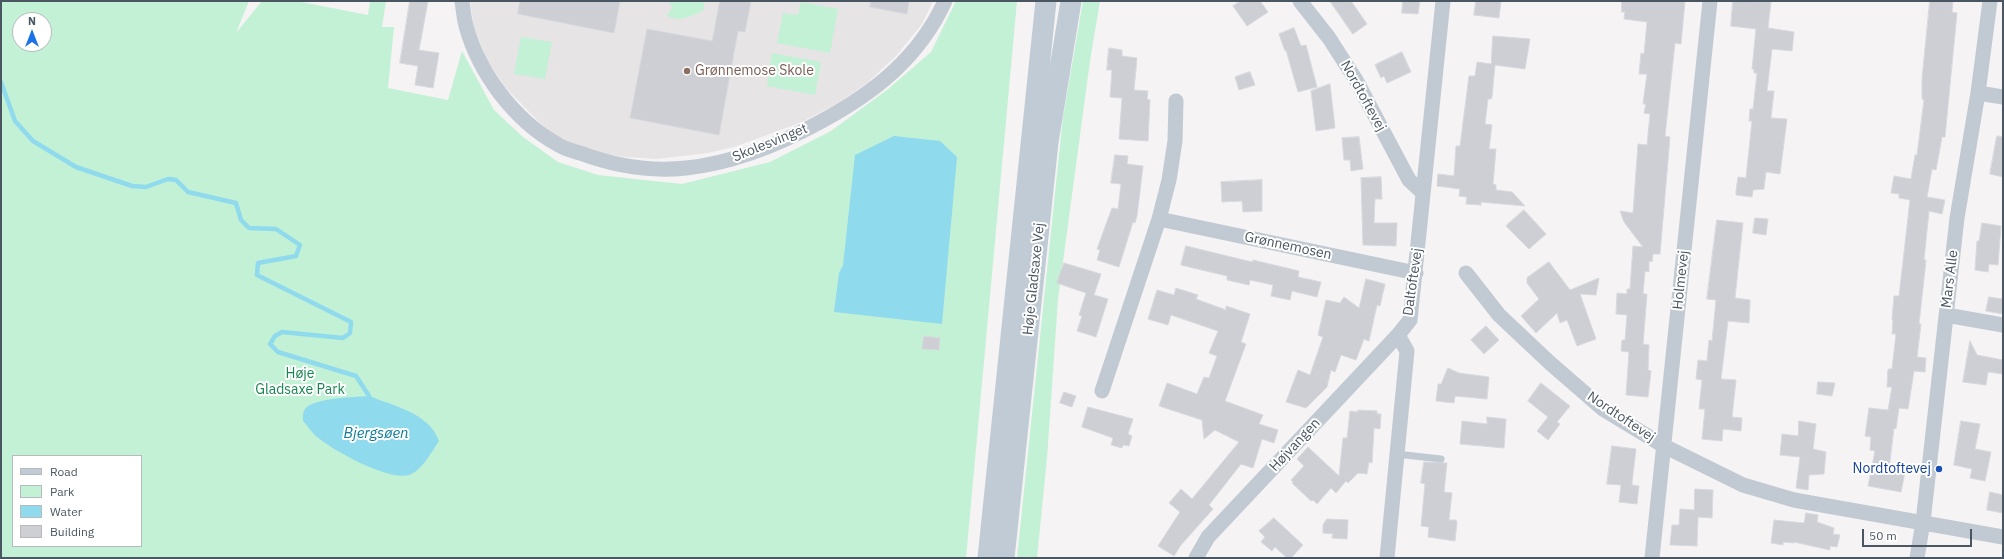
<!DOCTYPE html>
<html>
<head>
<meta charset="utf-8">
<style>
  body { margin:0 }
  #map { position:relative; width:2004px; height:559px; overflow:hidden; background:#f5f3f3; font-family:"IBM Plex Sans",sans-serif }
  canvas { display:block }
  .frame { position:absolute; inset:0; border:2px solid #4a5661; pointer-events:none }
  .legend { position:absolute; left:12px; top:455px; width:130px; height:92px; box-sizing:border-box; background:#fff; border:1px solid #b7bbc0; margin:0; padding:5px 7px; list-style:none; font-size:12px; color:#4a5661 }
  .legend li { display:flex; align-items:center; gap:8px; height:20px }
  .legend b { width:20px; border:1px solid #b7bbc0 }
  .north { position:absolute; left:12px; top:12px; width:40px; height:40px; box-sizing:border-box; background:#fff; border:1px solid #b7bbc0; border-radius:50%; rotate:0deg; font-size:11px; font-weight:700; line-height:16px; text-align:center; color:#4a5661 }
  .north::after { content:''; display:block; margin:auto; width:14px; height:18px; background:#1a73e8; clip-path:polygon(50% 0,100% 100%,50% 72%,0 100%) }
  .scale { position:absolute; left:1862px; top:529px; width:110px; height:18px; box-sizing:border-box; border:2px solid #4a5661; border-top:0; padding-left:5px; font-size:12px; line-height:14px; white-space:nowrap; color:#4a5661; -webkit-text-stroke:3px #fff; paint-order:stroke }
</style>
</head>
<body>
<div id="map">
<canvas width="2004" height="559"></canvas>
<div class="frame"></div>
<ul class="legend">
<li><b style="height:5px;background:#c1cbd6"></b>Road</li>
<li><b style="height:11px;background:#c3f1d5"></b>Park</li>
<li><b style="height:11px;background:#90daee"></b>Water</li>
<li><b style="height:11px;background:#cdcfd5"></b>Building</li>
</ul>
<div class="north">N</div>
<div class="scale">50 m</div>
</div>
<script>
const ctx = document.querySelector('canvas').getContext('2d');
ctx.lineJoin = 'round';
function paint(path, color) { ctx.fillStyle = color; ctx.fill(path, 'evenodd'); }
function stroke(path, color, width, dash) { ctx.strokeStyle = color; ctx.lineWidth = width; ctx.lineCap = dash ? 'butt' : 'round'; ctx.setLineDash(dash || []); ctx.stroke(path); }
function write(font, color, halo, rows, align = 'center') {
  ctx.font = font + ' "IBM Plex Sans",sans-serif'; ctx.lineWidth = 4; ctx.setLineDash([]); ctx.textBaseline = 'middle'; ctx.strokeStyle = halo; ctx.fillStyle = color; for (const [text, x, y, turn = 0] of rows) {
    ctx.save(); ctx.translate(x, y); ctx.rotate((+turn || 0) * Math.PI / 180); ctx.textAlign = isNaN(turn) ? turn : align; if (halo) ctx.strokeText(text, 0, 0); ctx.fillText(text, 0, 0); ctx.restore();
  }
}
const education = new Path2D(`
  M470,1h463l-11,23 -26,32 -29,27 -29,20 -36,19 -68,25 -26,6 -51,6 -31,-2 -31,-5 -25,-9 -16,-9 -15,-12 -34,-35 -18,-27 -13,-32z`);
const green = new Path2D(`
  M1,1h248l-13,32 26,-32h34l72,14 2,-14h16l-4,26h12l-6,61 60,12 14,-49 32,59 29,27 35,25 40,13 84,9 88,-22 61,-31 56,-41 44,-38 25,-51h61l-51,557h-965zM20,20h24v24h-24zM13,456h128v90h-128z
  M667,1h38l-2,10c-10,4 -27,13 -36,4l6,-8z
  M1083,1h17l-10,60 -32,238 -11,159 -10,100h-20l46,-441z
  M801,2l37,7 -8,44 -53,-10 6,-30 15,2z
  M521,37l31,5 -7,37 -31,-5z
  M772,53l49,9 -6,33 -48,-9z`);
const water = new Path2D(`
  M894,136l46,5 17,16 -15,167 -108,-12 5,-39 4,-8 12,-110z
  M369,396c25,10 60,17 70,45 -7,10 -17,30 -30,34 -21,6 -75,-24 -92,-38 -5,-4 -9,-11 -14,-16 0,-5 -1,-10 4,-14 10,-9 48,-10 62,-11z`);
const stream = new Path2D(`
  M1,82l14,39 18,20 43,26 56,19 14,1 22,-8 8,1 12,12 48,11 5,17 8,8 27,1 24,16 -4,11 -38,7 -1,12 94,47 -1,11 -7,5 -61,-6 -7,4 -5,8 8,8 78,24 13,20`);
const building = new Path2D(`
  M410,1h18l-9,49 20,3 -6,35 -18,-3 3,-19 -18,-3z
  M520,1h100l-6,32 -96,-19z
  M720,1h31l-6,31 -7,-1 -19,104 -89,-17 17,-89 65,12z
  M871,1h38l-2,13 -37,-7z
  M1241,1h19l8,11 -21,14 -14,-20z
  M1330,1h21l16,23 -14,10z
  M1403,1h17l-2,13 -16,-1z
  M1476,1h25l-2,17 -25,-3z
  M1622,1h63l-4,43 -6,-1 -10,93 5,1 -10,117h-7l-1,8 -3,-1v11l-4,-1 -2,23h4l-4,50 6,1 -1,25 3,1 -3,26 -22,-2 3,-43 -8,-1 1,-11h3l2,-25 -11,-1 1,-21 10,1v-5h3l3,-43 10,1 -19,-25 -4,-11 13,2 5,-69 9,1 3,-31 -6,-1 2,-9h-3l4,-30h-8l2,-21 3,1 3,-32 -23,-3 1,-7h-3z
  M1733,1l38,1 -3,26 26,4 -2,19 -20,-2 -5,42h7l-3,27 16,1 -7,55 -14,-2 -2,17 -11,1 -1,7 -16,-2v-4l2,-14 8,1 6,-57h-3l1,-12h3l4,-36h-3v-4h-2l4,-40 -25,-3z
  M1930,1h23l-1,11 5,1 -12,124h-3l-6,33 -4,-1 -5,28 18,3 -3,14 -13,-3 -5,49h2l-7,64h2l-4,33 9,1 -1,14 -11,-1 -6,38 -9,-1 -3,21 -2,-1 -5,41 16,3 -4,20 -33,-6 7,-35 -5,-1 1,-13 -6,-1 4,-28 19,2 4,-23h-5l1,-18h4l4,-35h-4l1,-14h-1l2,-24h5l11,-96 -11,-2v-4l-8,-1 3,-17 17,3 4,-24h2l7,-55 -2,-1v-20z
  M1294,28l7,18 5,-1 11,42 -19,5 -12,-42 -1,1 -6,-17z
  M1493,36l37,3 -5,30 -30,-4 -3,32 -1,2h-3l-3,25 7,1 -3,24h7l-3,35 3,1v5l16,2 13,14 -44,-4v3l-15,-1 1,-7 -8,-1 1,-7 -23,-3 1,-12 16,2 2,-30h4l9,-70h6l2,-14 14,2z
  M1109,48l13,2v6l15,2 -3,32 14,1 -1,8 3,1 -2,41 -29,-2 3,-41 -12,-1 2,-27h-5z
  M1402,52l9,20 -24,11 -3,-7 -3,2 -6,-13z
  M1250,72l5,13 -16,5 -4,-13z
  M1330,84l5,44 -19,3 -5,-40z
  M1997,136l6,1v40l-13,-3z
  M1359,137l4,32 -12,2 -1,-11h-6l-2,-22z
  M1115,155l13,1 -1,8 16,2 -6,50 -2,7 -2,-1 -14,45 -22,-7 3,-10 -3,-1 15,-41 6,1 3,-25 -10,-1z
  M1381,177l1,22h-7l-1,24h23l-1,23 -33,-1 -2,-67z
  M1262,180v31l-19,1 -1,-11 -20,1 -1,-20z
  M1524,210l22,24 -17,15 -23,-23z
  M1755,218l13,1 -2,16 -13,-2z
  M1717,220l26,3 -8,75 15,2v3l-1,20 -21,-2 -7,58 15,1 -4,37 10,1 -1,13 -18,-2 -1,12 -20,-2 3,-30h-6l3,-29 -6,-1 2,-19 9,1 2,-21 3,1 4,-41 -9,-1z
  M1982,223l19,3 -3,39 -9,-1 -1,8 -13,-2 2,-29h2z
  M1186,246l66,16 1,-2 46,11 -1,6 23,5 -4,15 -25,-6 -2,9 -19,-4 2,-11 -23,-5 -1,5 -22,-5v-4l-46,-11z
  M1549,262l21,28 29,-12 -3,17 -16,-1 16,45 -19,7 -10,-26 -7,3 -3,-10 -21,20 -15,-17 18,-17 -12,-16v-5z
  M1064,263l37,11 -7,21 14,4 -12,38 -19,-6 5,-15 -3,-1 7,-22 -29,-10z
  M1366,279l19,5 -5,22 -3,-1 -8,36 -5,-2 -8,21 -15,-5 -6,17 -4,-2 -4,17 -21,21 -20,-6 12,-32 12,5 13,-38 -5,-2 8,-35 14,3 4,-6 15,11z
  M1176,288l22,7 -2,4 30,11v-4l24,8 -9,28 5,2 -21,57 38,14 -4,9 19,6 -4,13 -12,-4 -9,29 -12,-4 -32,41 4,4 -32,36 -7,11 -16,-10 22,-34 -11,-9 12,-14 11,10 47,-57 -24,-12 -11,9 -2,-19 -43,-14 8,-23 30,11 7,-17 5,1 8,-22 -8,-3 9,-22 -47,-16 -3,10 -20,-6 9,-29 17,5z
  M1989,297l14,2v15l-17,-3z
  M1486,326l13,14 -15,14 -13,-14z
  M924,336l16,2 -1,12 -17,-1z
  M1970,341l7,14 26,5v14l-15,-2 -2,13 -23,-3z
  M1448,368l11,5 30,4 -2,22 -32,-3 -1,7 -18,-2 2,-17h3z
  M1818,382l17,1 -3,13 -15,-2z
  M1541,383l29,23 -13,16 3,2 -12,16 -11,-9 11,-14 -20,-16z
  M1064,392l12,4 -4,11 -12,-4z
  M1088,407l45,12 -5,15 4,2 -3,10 -6,-1 -1,3 -11,-3 2,-7 -31,-11z
  M1358,410l19,1v3h4l-1,15 -6,-1 -2,35 -3,-1 -2,12 -9,-1 -10,10 -2,-2 -10,12 -5,-5 -14,16 -4,-4 -2,1 -19,-18 1,-1 -2,-2 13,-14 -7,-7 11,-12 31,29 4,-38h4l3,-27 8,1z
  M1487,417l19,2 -2,29 -44,-4 2,-23 25,3z
  M1799,421l17,3 -3,25 13,3 -2,22 -15,1 -1,15 -12,-2 4,-31 -20,-2 2,-21 16,2z
  M1961,421l19,3 -5,25 16,3 -6,29 -15,-3 2,-9 -18,-4z
  M1612,446l24,3 -4,34v2l7,1 -2,18 -18,-2 2,-17 -14,-1z
  M1424,462l23,1 -3,29 8,1 -3,27h7l1,2 -2,19 -27,-4 1,-10 -8,-1 4,-42 -4,-1z
  M1695,489l18,1 -1,28 -14,-1 -1,29 -27,-1 2,-20h7l1,-16 14,1z
  M1990,492l13,3v18l-16,-3z
  M1806,513l12,2 -1,7 17,6 -1,6 7,1 -3,12 -7,-1v4l-36,-8v1l-11,-1v3l-12,-2 3,-23 30,3z
  M1274,518l29,27 -12,13h-4l-12,-11 -3,4 -11,-9 4,-5 -6,-6z
  M1327,519l21,1 -1,19 -15,-1 1,-4 -10,-1v-8z`);
const lane = new Path2D(`
  M1396,454l45,5`);
const street = new Path2D(`
  M462,1c1,8 2,17 4,25 13,47 48,94 91,118 7,5 16,7 23,9 35,13 69,19 106,15 48,-5 92,-23 134,-46 54,-29 99,-64 125,-121
  M1300,1l29,37 27,42 53,100 14,13
  M1978,93l25,4
  M1159,219l257,54
  M1466,273l33,42 51,48 53,46 61,37 79,39 51,15 209,37
  M1946,315l57,10
  M1102,391l57,-172 10,-39 6,-39 1,-40
  M1196,558l12,-21 190,-202
  M1387,558l20,-207 -9,-16 12,-15 33,-319
  M1652,558l58,-557
  M1917,558l6,-36 34,-304 21,-125 12,-92`);
const secondary = new Path2D(`
  M988,558l58,-557
  M1004,558l44,-416 23,-141`);
const markers = [
  [687,71,4,"#8d6e63"],
  [1939,469,4,"#1a4fb4"]
];
const educationNames = [
  ["Grønnemose Skole",695,71]
];
const streetNames = [
  ["Nordtoftevej",1363,96,61],
  ["Skolesvinget",770,143,-22],
  ["Grønnemosen",1288,246,12],
  ["Høje Gladsaxe Vej",1034,279,-84],
  ["Mars Alle",1950,279,-83],
  ["Holmevej",1681,280,-84],
  ["Daltoftevej",1413,282,-82],
  ["Nordtoftevej",1621,417,34],
  ["Højvangen",1295,445,-47]
];
const parkNames = [
  ["Høje",300,374],
  ["Gladsaxe Park",300,390]
];
const transitNames = [
  ["Nordtoftevej",1931,469]
];
const waterNames = [
  ["Bjergsøen",376,434]
];
paint(education, '#e6e4e5');
paint(green, '#c3f1d5');
paint(water, '#90daee');
stroke(stream, '#90daee', 4.5);
paint(building, '#cdcfd5');
stroke(building, '#d7d9de', 1);
stroke(lane, '#c1cad2', 7);
stroke(street, '#c1cad2', 15);
stroke(secondary, '#c1cbd6', 21);
for (const [x, y, r, color] of markers) { const dot = new Path2D(); dot.arc(x, y, r, 0, 2 * Math.PI); ctx.fillStyle = color; ctx.fill(dot); stroke(dot, '#fff', 1.5); }
write('14px', '#785e54', '#fff', educationNames, 'left');
write('14px', '#4a5661', '#fff', streetNames);
write('14px', '#17864f', '#fff', parkNames);
write('14px', '#164399', '#fff', transitNames, 'right');
write('italic 15px', '#0c7c9b', '#fff', waterNames);
</script>
</body>
</html>
